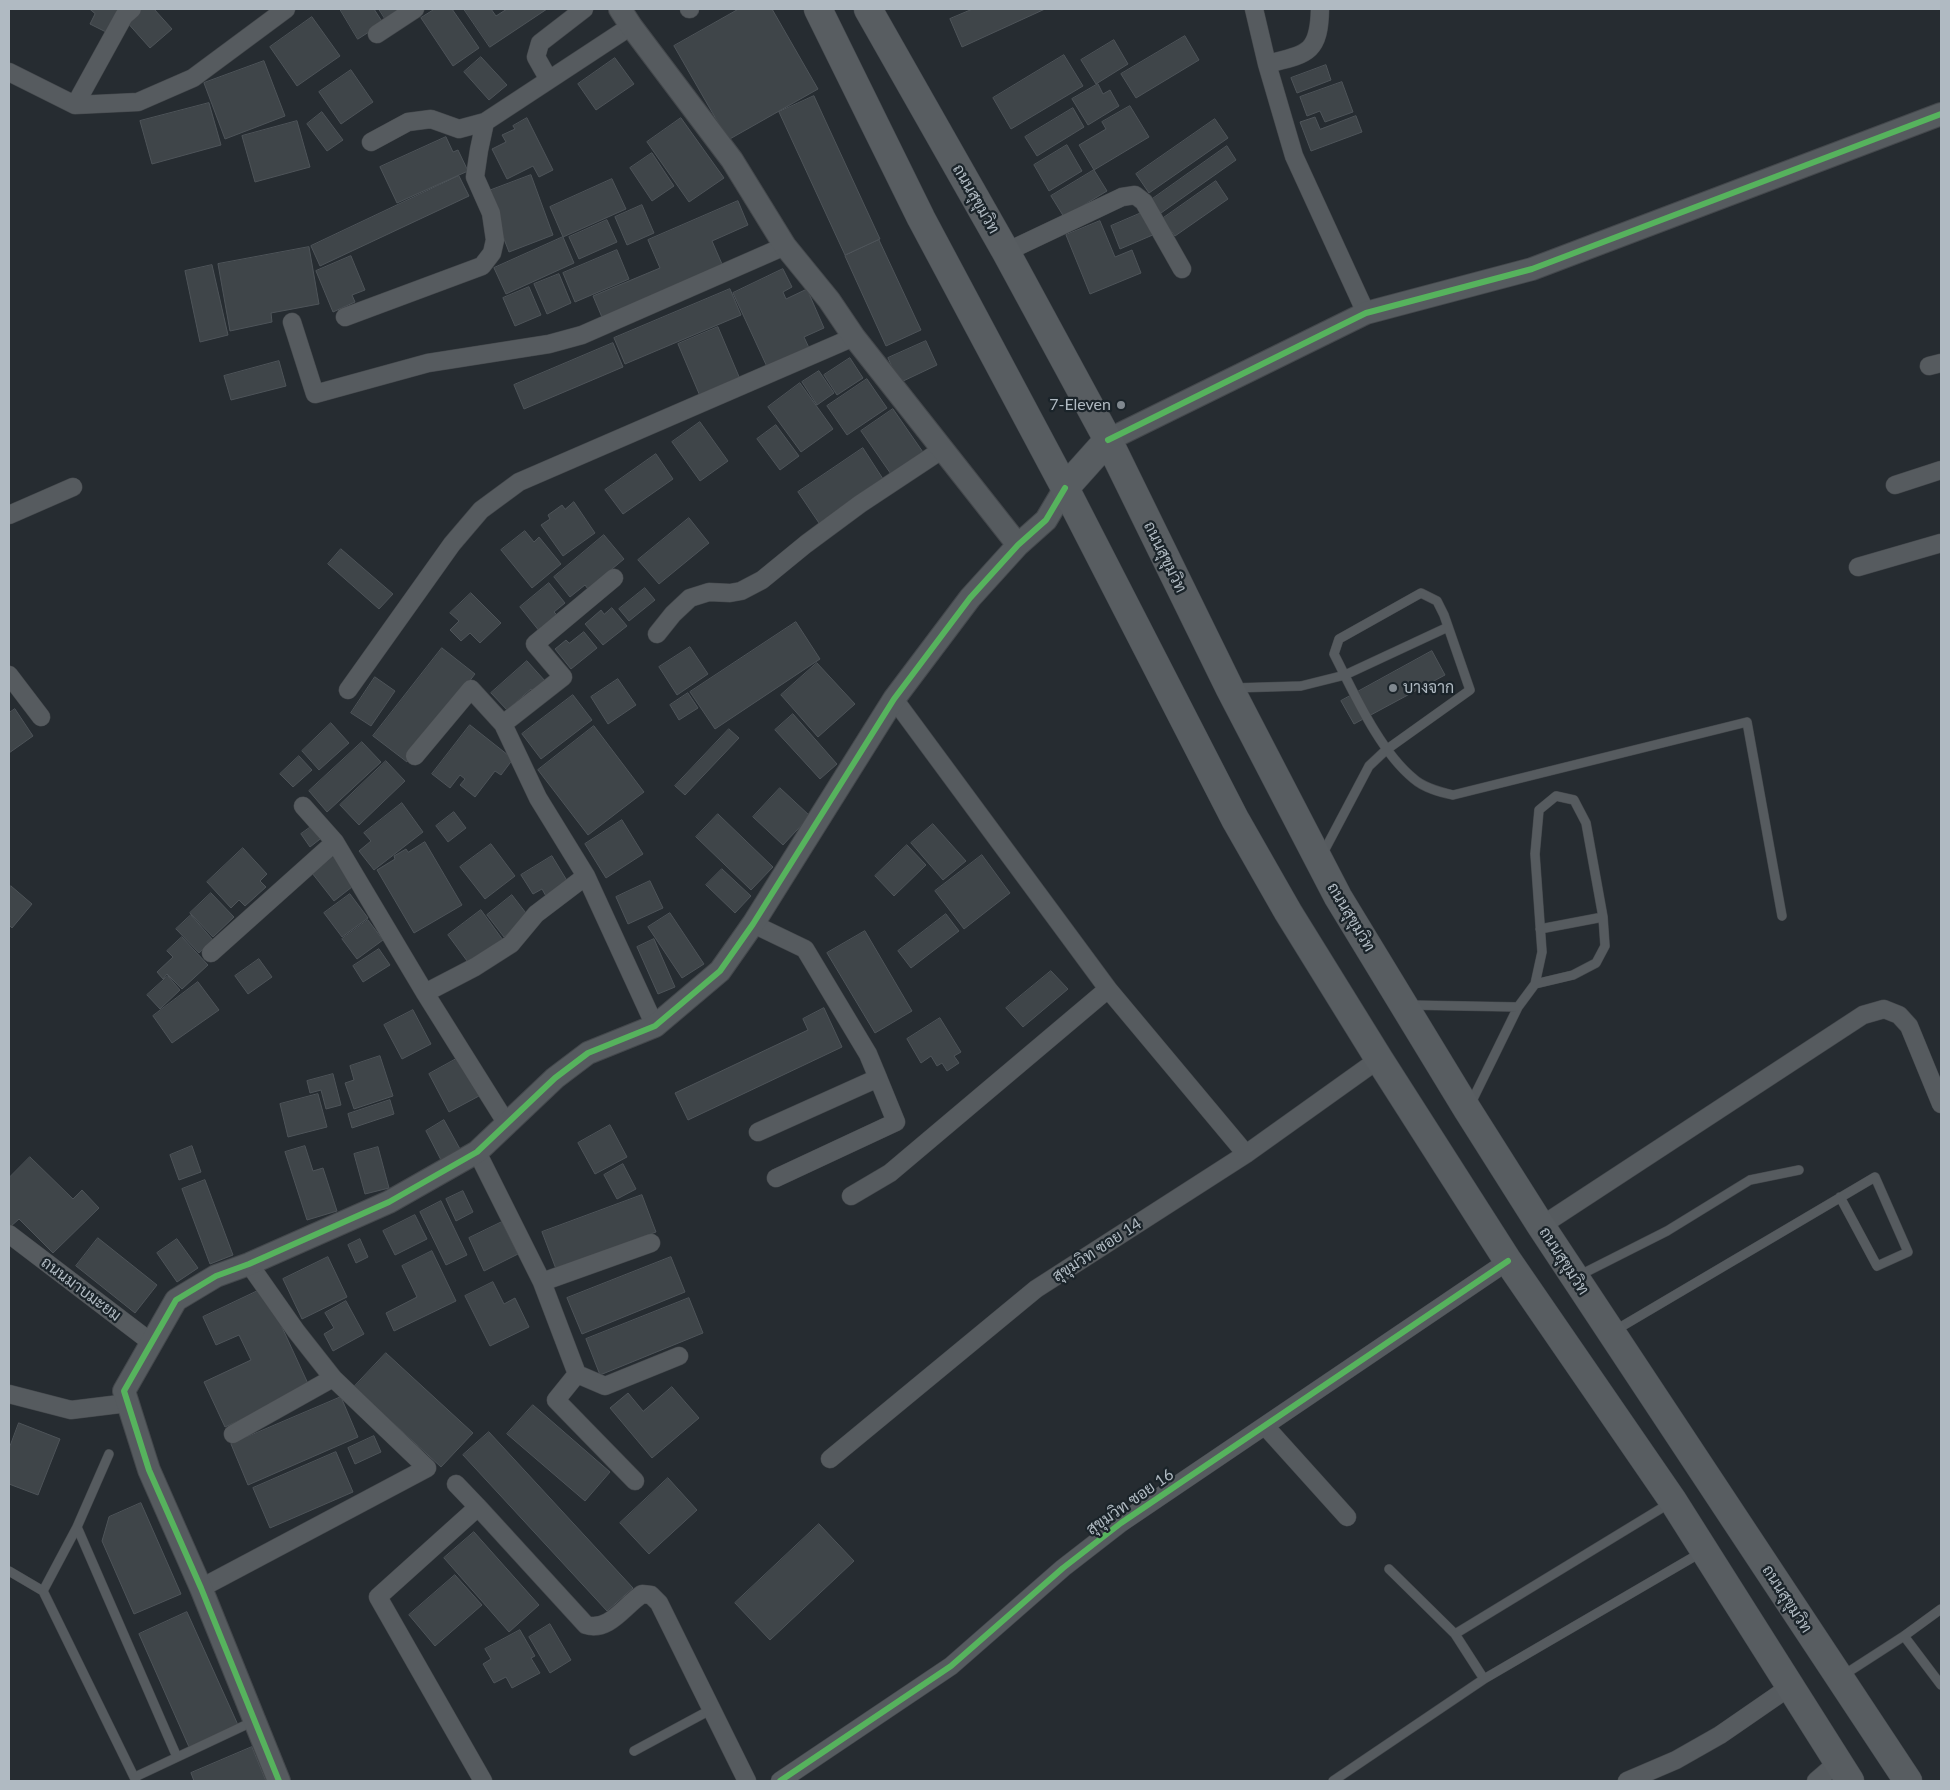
<!DOCTYPE html>
<html>
<head>
<meta charset="utf-8">
<style>
  body { margin:0 }
  #map { position:relative; width:1950px; height:1790px; overflow:hidden; background:#262c31; font-family:Lato,sans-serif }
  canvas { display:block }
  .frame { position:absolute; inset:0; border:10px solid #b0bac2; pointer-events:none }
</style>
</head>
<body>
<div id="map">
<canvas width="1950" height="1790"></canvas>
<div class="frame"></div>
</div>
<script>
const ctx = document.querySelector('canvas').getContext('2d');
ctx.lineJoin = 'round';
function paint(path, color) { ctx.fillStyle = color; ctx.fill(path, 'evenodd'); }
function stroke(path, color, width, dash) { ctx.strokeStyle = color; ctx.lineWidth = width; ctx.lineCap = dash ? 'butt' : 'round'; ctx.setLineDash(dash || []); ctx.stroke(path); }
function write(font, color, halo, rows, align = 'center') {
  ctx.font = font + ' Lato,Sarabun,sans-serif'; ctx.lineWidth = 4.5; ctx.setLineDash([]); ctx.textBaseline = 'middle'; ctx.strokeStyle = halo; ctx.fillStyle = color; for (const [text, x, y, turn = 0] of rows) {
    ctx.save(); ctx.translate(x, y); ctx.rotate((+turn || 0) * Math.PI / 180); ctx.textAlign = isNaN(turn) ? turn : align; if (halo) ctx.strokeText(text, 0, 0); ctx.fillText(text, 0, 0); ctx.restore();
  }
}
const building = new Path2D(`
  M90,9h36l-16,25 -20,-10 5,-10z
  M139,9h15l18,20 -22,19 -25,-28z
  M340,9h34l9,14 -25,16z
  M379,9h23l-16,11z
  M435,9h17l27,39 -26,18 -32,-48z
  M464,9h27l5,7 11,-7h40l-57,38z
  M739,9h33l46,80 -90,51 -54,-94z
  M973,9h72l-83,38 -12,-28z
  M312,17l28,39 -43,30 -27,-39z
  M1185,36l14,24 -63,38 -15,-24z
  M1114,40l14,24 -32,20 -15,-24z
  M1064,55l19,31 -72,43 -18,-31z
  M481,57l26,28 -18,15 -25,-28z
  M615,58l19,26 -38,26 -18,-26z
  M264,61l21,55 -60,23 -21,-56z
  M1326,65l5,15 -34,13 -6,-15z
  M351,70l22,32 -32,22 -22,-32z
  M1342,82l11,30 -28,10 -5,-11 -13,5 -7,-19z
  M1098,84l5,10 7,-4 9,16 -31,19 -16,-26z
  M814,96l66,143 -35,16 -66,-143z
  M209,103l12,42 -69,19 -12,-43z
  M1130,106l19,31 -55,33 -15,-25 27,-16 -4,-7z
  M1073,108l11,19 -47,29 -12,-19z
  M322,112l21,28 -16,11 -20,-27z
  M1356,116l6,16 -51,19 -11,-29 15,-5 5,12z
  M527,118l26,52 -14,7 -6,-11 -26,13 -15,-30 14,-7 -4,-7 13,-6 -2,-3z
  M681,118l43,60 -35,24 -42,-60z
  M1215,119l13,19 -79,55 -13,-19z
  M297,121l13,46 -55,15 -13,-46z
  M446,137l7,15 5,-2 10,21 -71,32 -17,-36z
  M1067,145l15,26 -33,20 -15,-26z
  M1227,146l9,14 -75,53 -10,-13z
  M652,153l22,33 -22,15 -22,-33z
  M1094,170l13,21 -43,26 -13,-21z
  M531,175l22,60 -44,17 -23,-60z
  M459,176l10,20 -149,70 -9,-20z
  M612,179l14,30 -63,28 -13,-30z
  M1216,181l12,18 -53,37 -13,-17z
  M738,201l10,24 -36,16 13,30 -121,51 -11,-26 67,-28 -12,-28z
  M642,205l12,28 -27,12 -12,-28z
  M1146,211l9,23 -35,15 -9,-23z
  M607,220l10,22 -38,17 -10,-22z
  M1100,221l15,36 17,-7 9,23 -51,21 -24,-59z
  M563,237l11,26 -68,31 -12,-26z
  M879,240l42,90 -35,16 -41,-90z
  M309,247l10,57 -48,9 1,9 -42,9 -12,-67z
  M617,250l12,29 -54,23 -12,-29z
  M351,256l14,34 -13,5 3,7 -22,10 -17,-41z
  M212,265l16,70 -28,7 -15,-71z
  M783,269l9,18 -9,5 3,7 21,-10 17,39 -20,9 6,13 -42,19 -35,-76z
  M559,274l12,29 -24,11 -13,-30z
  M529,287l12,28 -26,11 -12,-28z
  M730,289l11,26 -116,49 -11,-26z
  M718,327l22,52 -40,17 -22,-52z
  M926,341l11,24 -38,18 -11,-25z
  M613,343l10,24 -99,42 -10,-24z
  M850,358l13,20 -26,17 -13,-20z
  M279,361l7,25 -55,14 -7,-24z
  M819,371l15,22 -17,12 -15,-23z
  M867,379l20,29 -40,27 -20,-29z
  M800,383l33,46 -32,23 -33,-45z
  M893,409l32,46 -32,22 -32,-46z
  M700,422l28,39 -28,20 -28,-39z
  M776,425l23,31 -19,14 -23,-31z
  M863,448l22,34 -64,44 -23,-34z
  M656,454l17,25 -50,35 -18,-24z
  M574,502l21,31 -32,23 -22,-31 9,-6 -2,-4 14,-10 3,4z
  M689,518l20,25 -50,41 -21,-24z
  M525,531l9,11 5,-5 22,27 -29,24 -31,-38z
  M604,535l20,24 -36,30 -3,-4 -15,12 -16,-20z
  M341,549l52,45 -14,15 -51,-45z
  M549,583l16,20 -11,9 5,5 -19,15 -20,-25z
  M645,588l10,12 -26,21 -10,-12z
  M471,593l30,30 -21,20 -10,-10 -9,8 -11,-11 9,-9 -9,-8z
  M612,608l15,18 -24,19 -18,-21 16,-14 3,4z
  M796,622l24,37 -105,70 -25,-37z
  M584,632l13,16 -26,21 -16,-20 11,-9 3,3z
  M690,647l18,27 -31,21 -18,-28z
  M442,648l33,26 -68,88 -34,-26z
  M1432,651l13,24 -91,49 -13,-23z
  M527,661l19,21 -12,10 -3,-3 -24,21 -16,-17z
  M817,663l38,41 -37,33 -37,-42z
  M375,677l20,14 -24,35 -20,-13z
  M618,679l18,26 -28,19 -17,-27z
  M688,693l10,15 -19,12 -9,-15z
  M573,695l19,25 -51,39 -19,-25z
  M15,709l18,27 -24,17v-40z
  M793,714l44,50 -17,15 -45,-49z
  M331,723l18,20 -30,27 -17,-19z
  M470,725l43,34 -12,16 -6,-4 -20,26 -15,-12 5,-6 -5,-4 -10,13 -18,-14z
  M594,726l50,66 -56,43 -50,-65z
  M729,729l10,9 -54,57 -10,-9z
  M362,742l19,20 -54,50 -18,-21z
  M299,756l13,14 -19,17 -13,-13z
  M386,761l19,20 -46,44 -19,-20z
  M780,788l30,28 -27,29 -30,-28z
  M402,803l21,29 -49,38 -15,-19 12,-10 -7,-8z
  M454,812l12,16 -18,14 -12,-16z
  M718,814l55,53 -22,23 -55,-53z
  M622,820l21,34 -37,24 -21,-34z
  M315,824l9,12 -14,11 -9,-13z
  M933,824l33,37 -23,19 -32,-37z
  M425,842l37,63 -48,28 -37,-63 18,-11 -1,-3 12,-7 2,3z
  M491,844l24,32 -30,23 -25,-32z
  M907,845l19,20 -32,31 -19,-20z
  M243,848l24,26 -7,7 6,6 -21,19 -6,-6 -8,8 -24,-26z
  M335,855l22,28 -23,18 -22,-28z
  M982,855l28,38 -46,36 -29,-38z
  M552,856l17,28 -22,14 -5,-9 -9,5 -12,-19z
  M722,869l29,27 -16,17 -29,-28z
  M650,881l13,27 -35,16 -12,-27z
  M11,886l21,18 -20,24 -3,-3v-37z
  M211,893l23,24 -21,20 -23,-24z
  M350,894l18,24 -26,19 -18,-24z
  M512,895l17,22 -25,20 -17,-22z
  M481,910l22,30 -33,25 -22,-30z
  M670,913l34,51 -22,14 -34,-51z
  M946,914l13,17 -48,37 -13,-17z
  M191,915l22,25 -14,13 -23,-24z
  M368,920l15,20 -26,19 -15,-20z
  M865,931l47,80 -37,22 -48,-80z
  M182,937l26,28 -26,24 -15,-15 -4,5 -6,-7 16,-15 -6,-6z
  M654,939l21,48 -17,7 -21,-47z
  M379,949l11,16 -27,17 -10,-16z
  M259,959l13,18 -24,17 -13,-18z
  M1051,971l17,18 -45,38 -17,-19z
  M168,976l12,14 -20,19 -13,-14z
  M198,982l21,28 -47,33 -19,-27z
  M824,1008l18,39 -154,73 -13,-27 133,-63 -5,-11z
  M413,1010l18,34 -29,15 -18,-34z
  M940,1018l21,34 -7,4 5,7 -12,8 -5,-8 -5,3 -6,-10 -10,7 -14,-24z
  M380,1056l13,40 -39,13 -9,-26 9,-3 -4,-14z
  M458,1058l21,38 -30,16 -20,-38z
  M333,1074l8,31 -15,4 -5,-19 -11,3 -3,-12z
  M318,1094l9,33 -39,10 -8,-33z
  M390,1100l4,14 -42,14 -4,-14z
  M444,1120l16,29 -19,11 -15,-29z
  M610,1125l17,32 -32,17 -17,-31z
  M192,1146l9,26 -22,8 -9,-25z
  M305,1146l8,25 10,-3 14,43 -30,9 -22,-68z
  M378,1147l11,41 -24,6 -11,-40z
  M30,1157l43,42 9,-9 17,18 -46,45 -34,-34 -9,8 -1,-1v-48z
  M623,1164l13,25 -19,10 -13,-24z
  M205,1180l28,75 -23,9 -28,-75z
  M463,1191l10,21 -17,9 -10,-22z
  M642,1195l14,37 -100,37 -14,-37z
  M441,1201l26,54 -21,10 -26,-53z
  M415,1215l12,24 -32,16 -12,-24z
  M502,1222l16,32 -34,17 -15,-33z
  M98,1238l59,47 -22,28 -59,-47z
  M177,1239l21,29 -21,14 -20,-29z
  M360,1239l8,18 -12,6 -8,-18z
  M432,1251l24,50 -62,30 -8,-18 31,-16 -15,-31z
  M328,1257l19,40 -45,22 -19,-40z
  M671,1257l14,35 -103,42 -15,-36z
  M493,1282l11,22 11,-6 14,29 -39,19 -25,-50z
  M264,1288l46,100 -85,39 -21,-45 47,-22 -12,-25 -23,10 -13,-28z
  M689,1298l14,35 -103,42 -14,-36z
  M346,1301l18,33 -31,17 -9,-17 10,-6 -9,-15z
  M386,1353l87,80 -32,34 -87,-80z
  M672,1387l27,31 -47,40 -42,-50 18,-15 15,18z
  M341,1397l17,40 -110,48 -17,-41z
  M533,1405l77,67 -25,29 -78,-67z
  M19,1423l41,16 -22,56 -29,-11v-35z
  M489,1432l144,156 -26,23 -144,-156z
  M374,1436l7,16 -26,12 -7,-16z
  M336,1452l17,40 -83,36 -17,-40z
  M668,1478l29,32 -48,44 -29,-31z
  M141,1503l40,91 -47,20 -32,-73 7,-24z
  M819,1524l35,37 -84,79 -35,-37z
  M474,1532l65,73 -30,27 -65,-74z
  M455,1575l27,30 -47,41 -26,-31z
  M187,1612l51,113 -49,22 -50,-113z
  M550,1624l21,36 -21,13 -21,-36z
  M520,1630l15,26 -4,2 9,15 -28,15 -6,-11 -12,6 -11,-19 8,-5 -6,-10z
  M252,1747l14,34h-72l-3,-8z`);
const service = new Path2D(`
  M1233,688l68,-2 44,-11 103,-48
  M1322,855l47,-89 17,-16 84,-60 -26,-75 -7,-14 -16,-8 -82,46 -5,15c20,39 46,98 80,125 10,9 26,13 39,16l294,-73 35,194
  M1540,929l63,-12
  M1409,1005l109,2 17,-23 7,-32 -7,-98 4,-44 17,-14 18,4 12,23 17,94 2,29 -9,17 -23,12 -38,9
  M1470,1105l48,-98
  M1578,1276l89,-45 83,-51 49,-10
  M1614,1331l261,-154 33,75 -31,14 -37,-69
  M109,1454l-32,73 -34,64 93,190
  M77,1527l100,230
  M1389,1569l66,65 29,45
  M9,1571l34,20
  M1455,1634l215,-131
  M1904,1636l37,49
  M1842,1676l62,-40 37,-27
  M634,1751l78,-42
  M135,1777l119,-56
  M1333,1781l151,-102 218,-127`);
const minor = new Path2D(`
  M689,9h1
  M1254,9l13,55
  M1320,9c-1,45 -13,45 -53,55l27,92 72,157
  M377,34l38,-25
  M9,72l66,33 63,-3 55,-24 93,-69
  M549,80l-13,-23 4,-14 44,-34
  M75,105l49,-89 8,-7
  M371,142l37,-20 23,-3 28,10 26,-7
  M1006,252l116,-55 13,-2 9,7 38,67
  M345,317l137,-51 10,-13 3,-13 -4,-27 -16,-36 4,-27 6,-28 146,-96
  M292,322l23,72 113,-31 121,-19 33,-9 203,-89
  M1929,366l12,-3
  M1895,485l46,-15
  M9,515l64,-28
  M1858,567l83,-24
  M657,634l16,-20 17,-16 19,-6 21,1 11,-2 21,-11 44,-36 54,-40 83,-55
  M9,675l32,42
  M348,690l104,-146 29,-34 38,-28 335,-145
  M894,699l214,290 138,165
  M503,724l60,-47 -28,-33 79,-66
  M415,756l56,-67 32,35 35,74 48,78 69,150
  M303,806l32,36 90,151 82,131
  M753,924l52,25 63,105 10,24 -120,54
  M211,953l124,-111
  M425,993l50,-26 36,-23 25,-30 50,-38
  M477,1152l65,130 35,92 -21,26 79,81
  M776,1178l120,-56 -18,-44
  M851,1196l39,-23 218,-184
  M1541,1226l322,-211 21,-6 15,6 10,11 32,78
  M9,1234l143,109
  M542,1282l109,-39
  M577,1374l28,12 74,-30
  M9,1394l62,16 57,-7
  M1265,1426l82,91
  M233,1434l100,-56
  M830,1459l206,-170 210,-135 133,-95
  M456,1484l22,23 -100,90 105,184
  M478,1507l108,118c23,7 38,-19 56,-31l9,1 8,8 88,178
  M201,1588l226,-120 -94,-90 -37,-47 -47,-67
  M780,1781l171,-115 112,-98 58,-45 387,-262
  M1627,1781l49,-21 44,-25 71,-49
  M1816,1781l22,-19`);
const tertiary = new Path2D(`
  M620,9l11,17 101,134 53,86 44,54 25,37 164,208
  M1108,440l258,-127 166,-44 409,-155
  M279,1781l-78,-193 -52,-118 -25,-79 52,-91 40,-24 33,-12 140,-62 88,-50 78,-74 33,-25 67,-27 65,-55 33,-47 141,-225 76,-101 48,-53 28,-25 19,-32`);
const primary = new Path2D(`
  M818,9l103,209 144,270 170,331 53,93 91,147 129,202 165,240 177,280
  M868,9l138,243 102,188 122,249 108,208 129,212 74,117 367,555
  M1065,488l43,-48`);
const cycleway = new Path2D(`
  M1108,440l258,-127 166,-44 409,-155
  M279,1781l-78,-193 -52,-118 -25,-79 52,-91 40,-24 33,-12 140,-62 88,-50 78,-74 33,-25 67,-27 65,-55 33,-47 141,-225 76,-101 48,-53 28,-25 19,-32
  M780,1781l171,-115 112,-98 58,-45 387,-262`);
const markers = [
  [1121,405,5,"#80888f"],
  [1393,688,5,"#80888f"]
];
const streetNames = [
  ["ถนนสุขุมวิท",976,199,60],
  ["ถนนสุขุมวิท",1165,557,64],
  ["ถนนสุขุมวิท",1351,917,59],
  ["สุขุมวิท ซอย 14",1097,1250,-33],
  ["ถนนสุขุมวิท",1564,1261,57],
  ["ถนนมาบมะยม",81,1289,37],
  ["สุขุมวิท ซอย 16",1130,1502,-35],
  ["ถนนสุขุมวิท",1787,1599,57]
];
const poiNames = [
  ["7-Eleven",1111,405],
  ["บางจาก",1403,688,"left"]
];
paint(building, '#3f4549');
stroke(building, '#4e5459', 1);
stroke(service, '#44484c', 10);
stroke(minor, '#44484c', 19);
stroke(tertiary, '#44484c', 24);
stroke(primary, '#44494e', 29);
stroke(service, '#565b5f', 9);
stroke(minor, '#565b5f', 18);
stroke(tertiary, '#565b5f', 22);
stroke(primary, '#585d61', 28);
stroke(cycleway, '#56b35d', 6);
for (const [x, y, r, color] of markers) { const dot = new Path2D(); dot.arc(x, y, r, 0, 2 * Math.PI); ctx.fillStyle = color; ctx.fill(dot); stroke(dot, '#1b242a', 2); }
write('16px', '#b0bac2', '#1b242a', streetNames);
write('16px', '#b0bac2', '#1b242a', poiNames, 'right');
</script>
</body>
</html>
